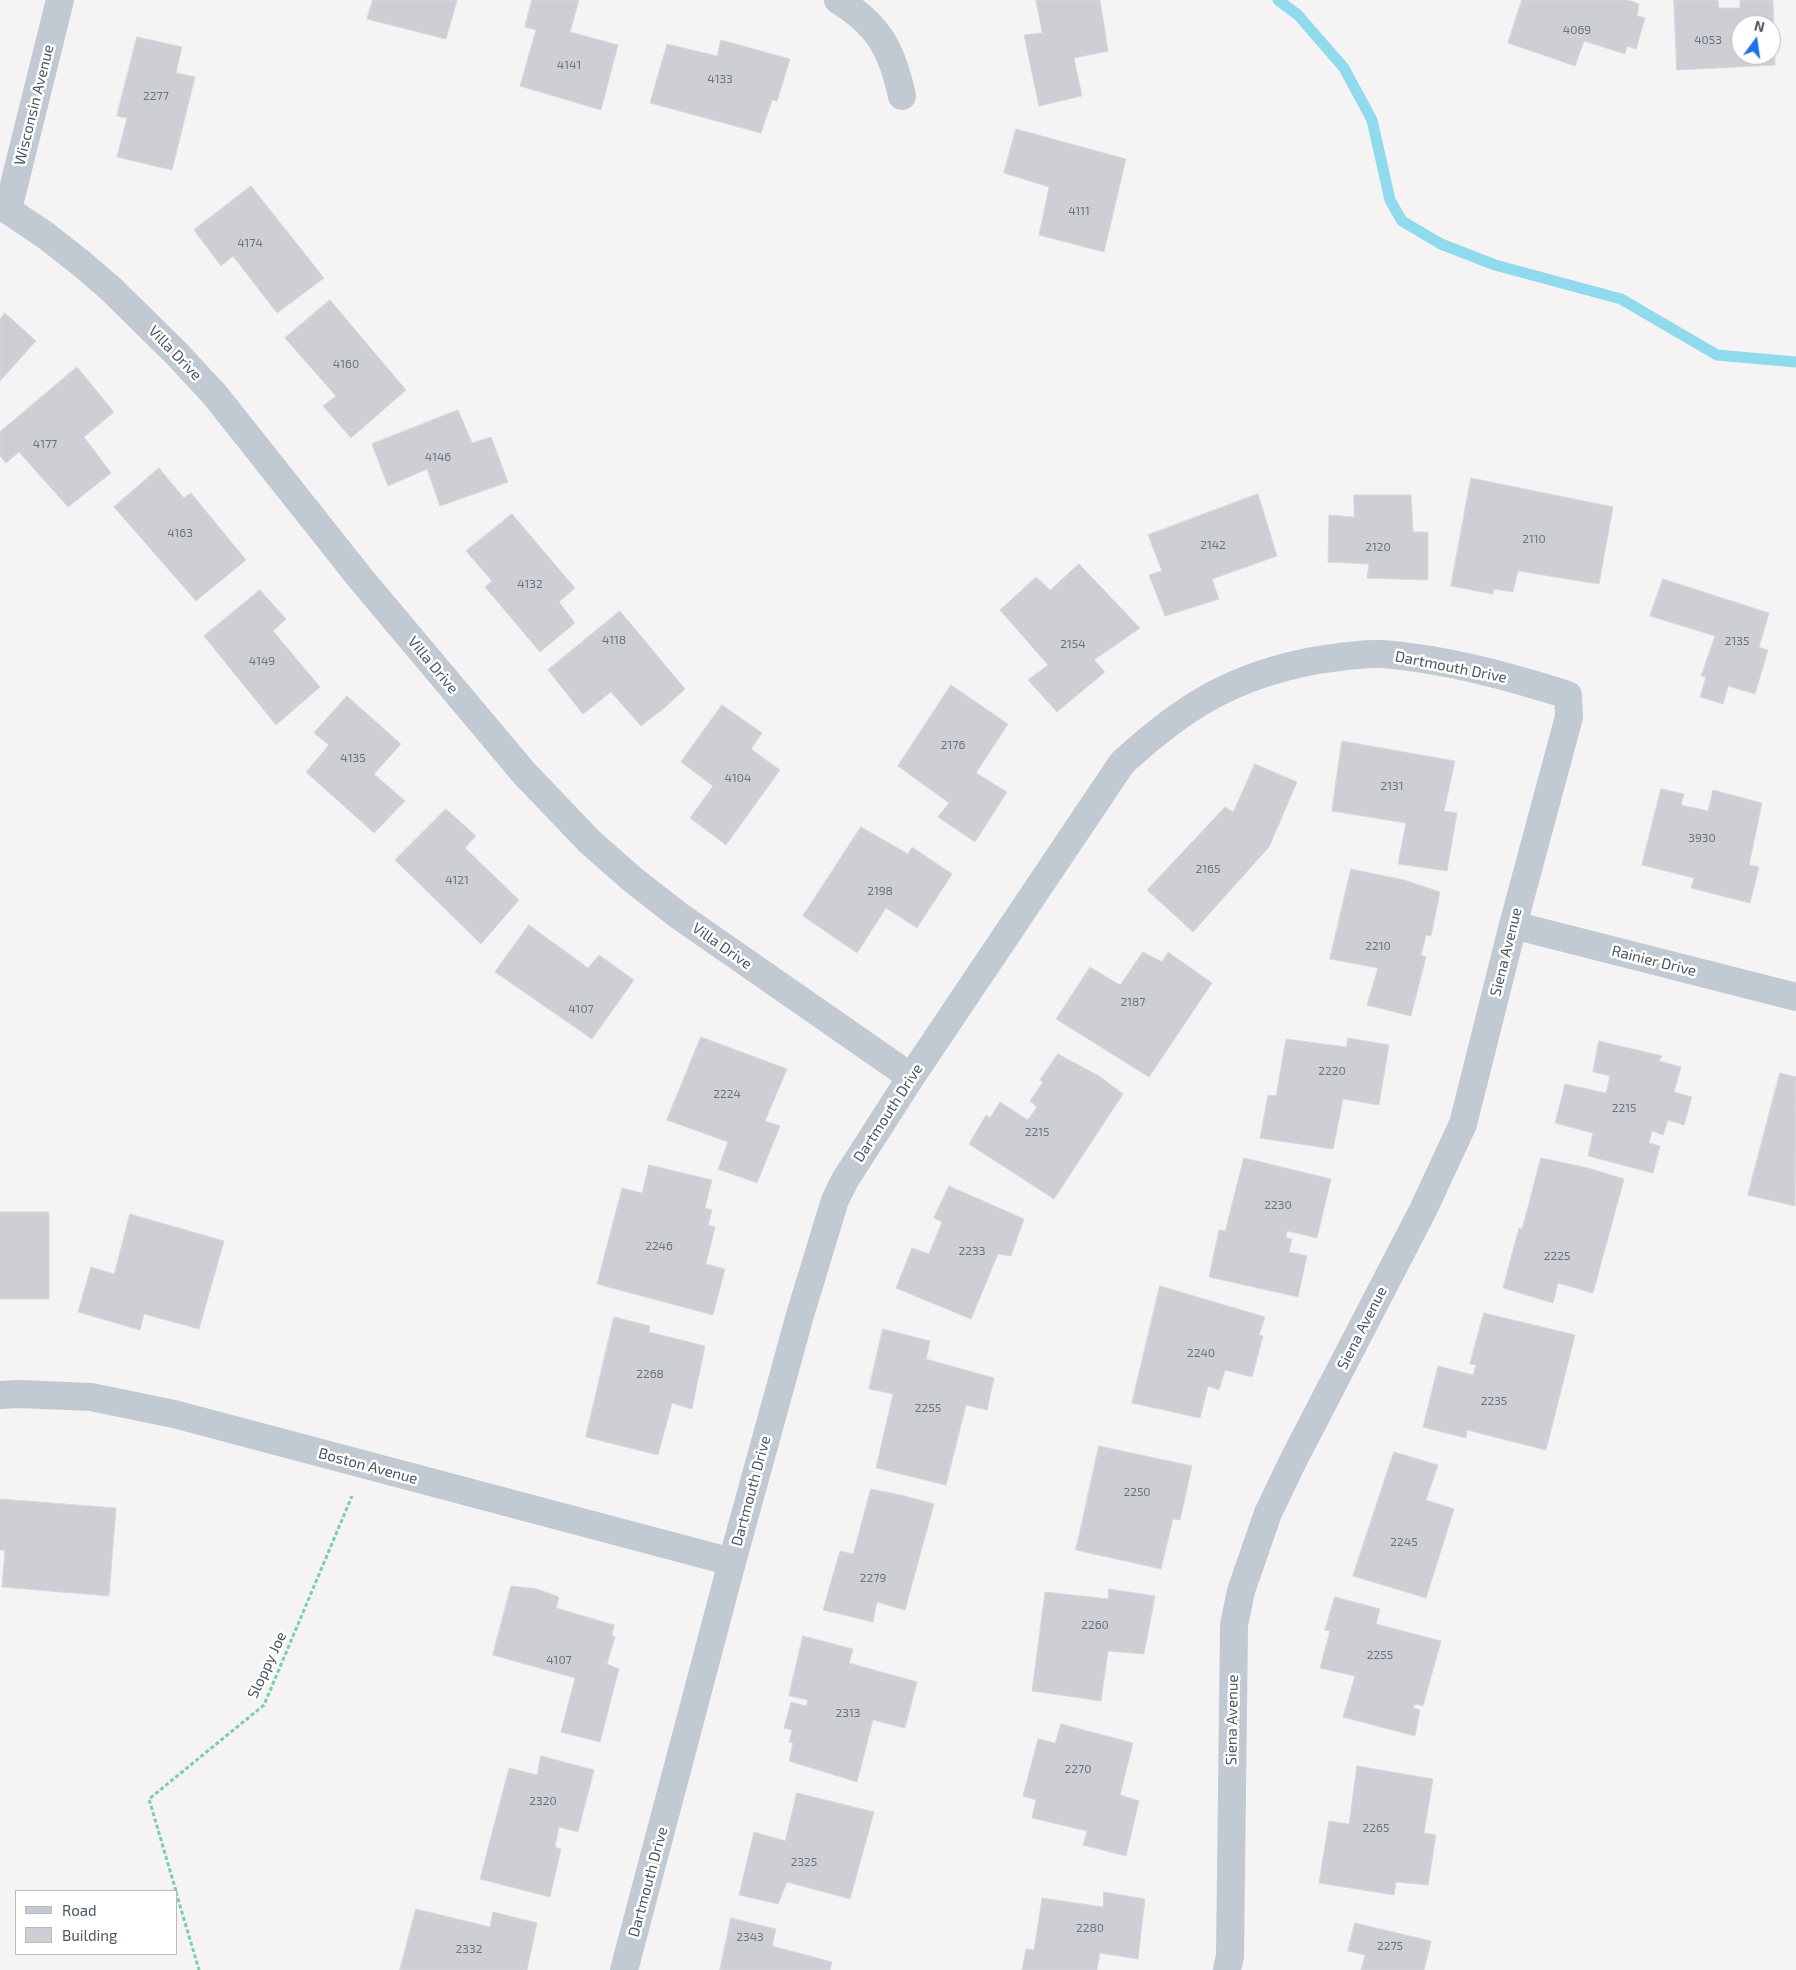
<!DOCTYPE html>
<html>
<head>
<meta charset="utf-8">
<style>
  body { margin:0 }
  #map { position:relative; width:1796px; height:1970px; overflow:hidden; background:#f5f3f3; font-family:"Exo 2",sans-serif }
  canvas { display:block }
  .legend { position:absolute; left:15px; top:1890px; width:162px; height:65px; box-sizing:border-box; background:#fff; border:1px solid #b7bbc0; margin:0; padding:6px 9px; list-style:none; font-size:15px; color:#4a5661 }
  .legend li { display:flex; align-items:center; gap:10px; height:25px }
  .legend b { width:25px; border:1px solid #b7bbc0 }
  .north { position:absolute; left:1731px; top:15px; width:50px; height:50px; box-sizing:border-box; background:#fff; border:1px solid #b7bbc0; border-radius:50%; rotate:14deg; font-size:14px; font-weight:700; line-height:20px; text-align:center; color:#4a5661 }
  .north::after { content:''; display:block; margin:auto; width:18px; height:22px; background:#1a73e8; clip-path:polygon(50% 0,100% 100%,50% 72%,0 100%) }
</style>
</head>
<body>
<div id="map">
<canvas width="1796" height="1970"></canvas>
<ul class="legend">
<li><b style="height:6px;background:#c1cad2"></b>Road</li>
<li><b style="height:14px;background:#cdcfd5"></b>Building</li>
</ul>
<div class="north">N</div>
</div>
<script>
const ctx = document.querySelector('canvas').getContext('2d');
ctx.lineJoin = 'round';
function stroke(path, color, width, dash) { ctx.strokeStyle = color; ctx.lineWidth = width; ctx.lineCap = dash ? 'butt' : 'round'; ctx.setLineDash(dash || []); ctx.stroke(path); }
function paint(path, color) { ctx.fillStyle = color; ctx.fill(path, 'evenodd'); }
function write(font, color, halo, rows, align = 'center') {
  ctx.font = font + ' "Exo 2",sans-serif'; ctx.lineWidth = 5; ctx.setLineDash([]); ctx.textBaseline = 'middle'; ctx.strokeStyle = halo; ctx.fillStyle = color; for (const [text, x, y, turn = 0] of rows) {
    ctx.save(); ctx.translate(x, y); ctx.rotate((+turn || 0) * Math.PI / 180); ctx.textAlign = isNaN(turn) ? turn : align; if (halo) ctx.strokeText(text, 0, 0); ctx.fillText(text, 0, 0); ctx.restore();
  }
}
const stream = new Path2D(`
  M1278,0l20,15 46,53 28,52 18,80 12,21 39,23 54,21 126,34 96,56 79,7`);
const building = new Path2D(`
  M373,0h84l-11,39 -79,-20z
  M532,0h47l-9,32 48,13 -17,65 -81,-24 16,-56 -11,-3z
  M1036,0h64l8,51 -34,7 8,38 -43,10 -15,-71 18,-2z
  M1522,0h106l11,4 -2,12 8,2 -9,31 -9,-3 -2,8 -41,-13 -9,25 -67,-23z
  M1674,0h44l1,8h21v-8h33l2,65 -98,5zM1741,25h30v30h-30z
  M137,37l45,10 -6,26 19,4 -23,93 -55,-13 10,-39 -10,-2z
  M721,40l69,19 -13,42 -5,-1 -11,33 -111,-30 17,-59 50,12z
  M1016,129l110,30 -22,93 -65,-17 10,-48 -45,-14z
  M251,186l73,92 -47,35 -44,-57 -12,10 -27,-36z
  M330,300l76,90 -55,48 -28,-32 13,-10 -51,-58z
  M5,313l31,28 -36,40v-62z
  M77,367l37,45 -30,25 27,36 -43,34 -49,-55 -13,11 -6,-7v-24z
  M458,410l14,33 19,-6 17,45 -68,24 -13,-37 -39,17 -16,-42z
  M159,468l25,30 7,-5 55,67 -50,41 -82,-94z
  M1471,478l142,29 -14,77 -81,-13 -5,21 -19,-3 -1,5 -42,-8z
  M1258,494l19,62 -65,23 7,20 -54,17 -16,-41 13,-4 -14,-36z
  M1354,495h57l2,37h15v48l-61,-2 2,-14 -41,-2 1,-47 25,2z
  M512,514l63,74 -16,14 16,21 -35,29 -55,-65 7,-6 -26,-30z
  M1079,564l61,64 -46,32 11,12 -48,40 -29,-32 20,-15 -48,-55 36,-33 14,13z
  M1663,579l106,34 -10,34 9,3 -13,44 -27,-8 -5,18 -23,-7 6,-20 -5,-1 14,-40 -65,-20z
  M260,590l26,29 -13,12 47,56 -44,38 -72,-89z
  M620,611l65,78 -22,20 -22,17 -30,-34 -28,22 -35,-44z
  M951,685l57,39 -32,49 31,19 -32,50 -37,-25 11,-14 -51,-37z
  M347,696l54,48 -27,30 31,27 -31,32 -68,-61 23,-27 -15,-12z
  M722,705l40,28 -11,16 29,21 -54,75 -36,-27 23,-32 -32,-24z
  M1342,741l113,20 -11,50 13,2 -10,58 -49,-7 8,-41 -74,-12z
  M1255,764l42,18 -28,65 -76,85 -46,-42 78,-83 8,5z
  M1661,789l23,5 -3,11 27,6 5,-21 49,13 -13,62 10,2 -9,36 -59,-15 3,-10 -52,-13z
  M446,809l30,27 -11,12 54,52 -38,44 -86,-84z
  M861,827l47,27 4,-7 40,27 -35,54 -31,-20 -29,45 -54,-37z
  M1351,869l53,11 36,12 -9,44 -5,-1 -5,20 5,2 -15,59 -44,-11 11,-37 -48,-9z
  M529,925l59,43 11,-13 35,25 -42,59 -97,-67z
  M1143,952l19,10 6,-10 44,31 -63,94 -93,-58 34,-52 30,18z
  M701,1037l86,32 -22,52 15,5 -23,57 -39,-14 10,-27 -61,-22z
  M1348,1038l41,7 -10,60 -36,-6 -10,50 -73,-11 8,-43 8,1 10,-57 60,8z
  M1599,1041l63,15 -3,5 22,6 -7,25 18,5 -8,28 -16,-5 -5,15 -11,-4 -3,12 11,3 -7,27 -65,-17 5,-23 -38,-10 10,-39 41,9 4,-17 -17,-4z
  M1058,1054l41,22 24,18 -69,105 -85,-55 17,-29 4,3 10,-16 28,18 9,-13 -7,-6 13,-19 -3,-2z
  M1780,1073l16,4 -1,129 -47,-11z
  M1244,1158l87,21 -14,59 -30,-7 -1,7 6,1 -3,13 18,4 -9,41 -89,-20 10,-47 6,1z
  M1541,1158l47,10 36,11 -31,114 -35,-10 -5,20 -50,-15 16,-60 3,1z
  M649,1165l63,15 -7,28 7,2 -4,15 7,2 -9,37 19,5 -12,46 -116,-31 25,-96 20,5z
  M949,1186l75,33 -13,37 -13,-2 -27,65 -75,-31 16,-40 17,6 13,-32 -8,-4z
  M0,1212h49v87h-49z
  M130,1214l94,27 -25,88 -55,-15 -4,16 -62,-18 13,-45 23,7z
  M1160,1286l105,31 -6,18 4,1 -11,41 -27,-7 -6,20 -11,-4 -8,32 -68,-15z
  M1484,1313l91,22 -29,115 -79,-20 -1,8 -43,-11 15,-61 35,9 3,-10 -6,-1z
  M614,1317l36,9 -1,6 56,14 -13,63 -20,-6 -14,52 -72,-18z
  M883,1329l47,12 -4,18 68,19 -7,32 -21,-5 -20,80 -70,-17 17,-74 -24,-5z
  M1099,1446l93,20 -12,54 -7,-1 -12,50 -85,-19z
  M1394,1452l44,13 -12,35 28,9 -28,89 -73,-22z
  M871,1489l34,7 29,8 -29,106 -28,-8 -4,20 -50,-12 17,-59 13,3z
  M0,1499l116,9 -7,88 -107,-9 3,-37h-5z
  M511,1586l26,3 22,8 -3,11 58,17 -2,10 3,2 -8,27 12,5 -19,73 -39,-10 14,-54 -82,-23z
  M1109,1589l46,7 -11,58 -36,-3 -7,50 -69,-10 13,-99 63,7z
  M1335,1597l45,12 -4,15 65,17 -18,65 -8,-2 -2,4 7,2 -5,26 -72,-19 12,-41 -35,-8 10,-37 -5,-1z
  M803,1636l50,13 -4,14 68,19 -12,46 -32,-8 -16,62 -68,-21 4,-18 -4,-1 3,-12 -8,-2 7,-26 15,4 2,-6 -19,-4z
  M1061,1724l72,19 -13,52 19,6 -13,55 -43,-11 4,-14 -55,-13 4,-18 -13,-4 15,-57 17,4z
  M541,1756l53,14 -16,62 -19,-5 -4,20 6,2 -11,48 -70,-18 29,-111 28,7z
  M1357,1766l76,13 -9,54 12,2 -8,50 -32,-3 -2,13 -75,-12 10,-62 20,3z
  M797,1793l77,19 -24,87 -63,-17 -9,22 -39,-9 15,-63 31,9z
  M1104,1892l41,7 -7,60 -38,-6 -3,17h-75l4,-21 8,1 8,-52 61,9z
  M416,1909l74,18 3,-15 44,11 -10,47h-127z
  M731,1918l45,11 -4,17 60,16 -2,8h-110z
  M1355,1923l76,18 -7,29h-63l4,-15 -17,-4z`);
const path = new Path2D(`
  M176,1891l-27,-92 115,-94 88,-209
  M176,1892l23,78`);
const street = new Path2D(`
  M838,0c41,25 54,50 64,96
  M0,205l45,30 37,29 29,25 65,64 39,42 146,184 163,194 66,69 42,37 46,36 233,162
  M8,209l52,-209
  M1513,925l283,72
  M0,1395l19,-1 72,3 83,17 558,148
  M624,1970l108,-408 68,-247 35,-115 10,-20 66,-103 211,-314c62,-57 112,-88 196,-103 20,-3 44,-7 64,-6 64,5 125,22 186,41l1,22 -56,208 -50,199 -40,86 -129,249 -26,54 -27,78 -7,34 -4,331 -3,14`);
const numberNames = [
  ["4069",1577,30],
  ["4053",1708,40],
  ["4141",569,65],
  ["4133",720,79],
  ["2277",156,96],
  ["4111",1079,211],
  ["4174",250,243],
  ["4160",346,364],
  ["4177",45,444],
  ["4146",438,457],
  ["4163",180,533],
  ["2110",1534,539],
  ["2142",1213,545],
  ["2120",1378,547],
  ["4132",530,584],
  ["4118",614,640],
  ["2135",1737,641],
  ["2154",1073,644],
  ["4149",262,661],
  ["2176",953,745],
  ["4135",353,758],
  ["4104",738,778],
  ["2131",1392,786],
  ["3930",1702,838],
  ["2165",1208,869],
  ["4121",457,880],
  ["2198",880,891],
  ["2210",1378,946],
  ["2187",1133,1002],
  ["4107",581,1009],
  ["2220",1332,1071],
  ["2224",727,1094],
  ["2215",1624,1108],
  ["2215",1037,1132],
  ["2230",1278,1205],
  ["2246",659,1246],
  ["2233",972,1251],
  ["2225",1557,1256],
  ["2240",1201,1353],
  ["2268",650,1374],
  ["2235",1494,1401],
  ["2255",928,1408],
  ["2250",1137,1492],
  ["2245",1404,1542],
  ["2279",873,1578],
  ["2260",1095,1625],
  ["2255",1380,1655],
  ["4107",559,1660],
  ["2313",848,1713],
  ["2270",1078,1769],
  ["2320",543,1801],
  ["2265",1376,1828],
  ["2325",804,1862],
  ["2280",1090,1928],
  ["2343",750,1937],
  ["2275",1390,1946],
  ["2332",469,1949]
];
const streetNames = [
  ["Wisconsin Avenue",34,105,-76],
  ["Villa Drive",175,353,46],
  ["Villa Drive",433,665,50],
  ["Dartmouth Drive",1451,667,11],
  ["Villa Drive",722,946,35],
  ["Siena Avenue",1506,952,-76],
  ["Rainier Drive",1654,961,14],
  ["Dartmouth Drive",888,1113,-57],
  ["Siena Avenue",1362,1328,-63],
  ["Boston Avenue",368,1466,15],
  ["Dartmouth Drive",751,1491,-75],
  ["Sloppy Joe",267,1665,-65],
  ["Siena Avenue",1232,1720,-89],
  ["Dartmouth Drive",648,1882,-75]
];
stroke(stream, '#90daee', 11);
paint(building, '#cdcfd5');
stroke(building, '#d7d9de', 1);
stroke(path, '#7ad0a6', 3, [4, 2.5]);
stroke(street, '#c1cad2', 28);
write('12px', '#6b747e', null, numberNames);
write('15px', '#4a5661', '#fff', streetNames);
</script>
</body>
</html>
